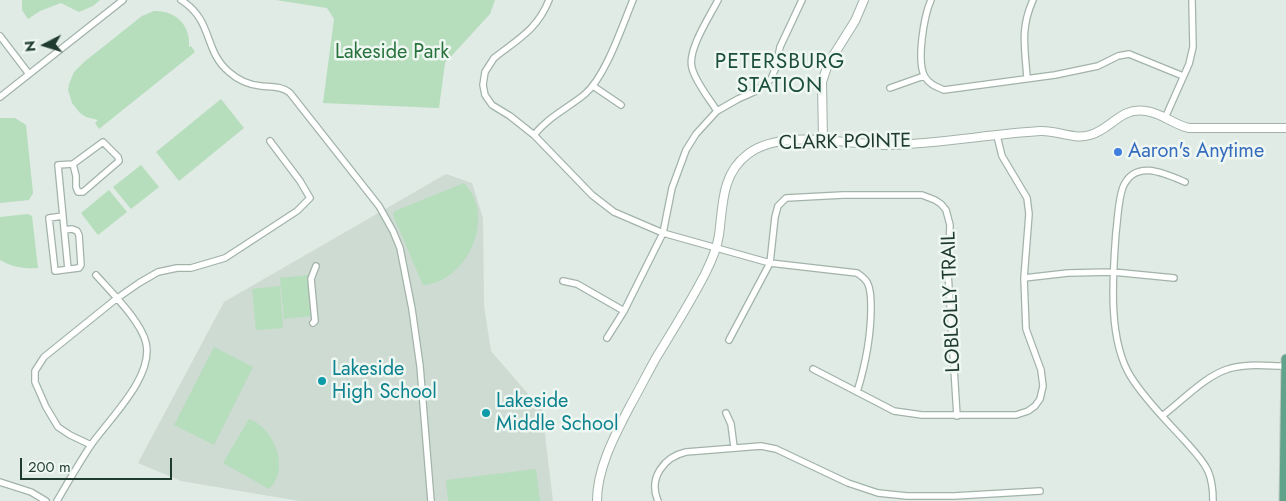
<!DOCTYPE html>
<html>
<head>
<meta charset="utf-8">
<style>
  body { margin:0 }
  #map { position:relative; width:1286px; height:501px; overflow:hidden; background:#dfebe4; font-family:Jost,sans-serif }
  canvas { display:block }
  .north { position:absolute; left:20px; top:20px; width:50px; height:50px; -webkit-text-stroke:4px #eff7f2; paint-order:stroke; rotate:265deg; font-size:14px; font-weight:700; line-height:20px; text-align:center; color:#1f3b30 }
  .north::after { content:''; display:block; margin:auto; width:18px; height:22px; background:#1f3b30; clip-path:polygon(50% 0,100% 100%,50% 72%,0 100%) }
  .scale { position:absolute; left:20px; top:458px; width:152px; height:22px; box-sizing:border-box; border:2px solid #1f3b30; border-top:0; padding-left:6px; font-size:15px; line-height:18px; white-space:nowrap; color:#1f3b30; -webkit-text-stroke:4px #eff7f2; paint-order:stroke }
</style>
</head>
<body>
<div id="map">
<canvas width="1286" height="501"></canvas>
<div class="north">N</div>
<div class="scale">200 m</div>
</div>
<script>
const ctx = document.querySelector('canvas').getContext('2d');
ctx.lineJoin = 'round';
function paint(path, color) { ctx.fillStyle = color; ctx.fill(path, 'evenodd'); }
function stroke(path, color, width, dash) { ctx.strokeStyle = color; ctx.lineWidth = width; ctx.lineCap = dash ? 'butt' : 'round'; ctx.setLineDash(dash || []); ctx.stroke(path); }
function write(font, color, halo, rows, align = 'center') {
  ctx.font = font + ' Jost,sans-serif'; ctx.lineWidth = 5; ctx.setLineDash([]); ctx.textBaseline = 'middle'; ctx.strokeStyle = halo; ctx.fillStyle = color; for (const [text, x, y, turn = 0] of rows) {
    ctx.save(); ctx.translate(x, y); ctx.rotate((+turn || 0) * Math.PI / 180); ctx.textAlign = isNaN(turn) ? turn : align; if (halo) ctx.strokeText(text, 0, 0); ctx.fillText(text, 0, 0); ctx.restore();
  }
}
const built = new Path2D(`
  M446,174l26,9 11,35 1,88 7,45 51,59 11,91h-254l-118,-20 -43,-18 86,-161z`);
const green = new Path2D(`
  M22,0h78l-7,6 -14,6 -18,-9 -21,8 -12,8 -6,-9z
  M276,0h219l-5,14 -45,49 -6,45 -116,-5 11,-84 -7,-11z
  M154,11c21,-1 37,14 35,36l2,-1 4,6 -96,77 -4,-6 3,-3 -12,-3 -6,-4 -8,-10 -4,-13 1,-6 5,-12 10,-10 58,-46z
  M221,99l23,29 -65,53 -23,-29z
  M0,118h15l11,7 7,68 -4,7 -29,3z
  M141,165l18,22 -28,22 -18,-22z
  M464,183c6,7 11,15 13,24 7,34 -19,76 -54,78l-30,-70 2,-4z
  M109,190l18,22 -29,23 -17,-22z
  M28,214l4,2 6,52c-14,1 -26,-1 -38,-8v-43z
  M308,275l3,41 -27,3 -4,-41z
  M280,286l3,42 -27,2 -4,-41z
  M214,347l39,20 -39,78 -40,-20z
  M249,419c25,9 42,50 20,70l-46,-26z
  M536,469l4,32h-92l-2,-21z`);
const minor = new Path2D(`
  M181,0c33,21 22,50 48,72 9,8 20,13 32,14 10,1 21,0 29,7l89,113 14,25 7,17 12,61 8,57 11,135
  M549,0c-12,30 -31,39 -55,58l-9,14 -2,13 2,10 7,10 18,11 24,19 58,60 22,17 49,21 107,30 87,10c4,3 9,6 11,11 3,7 3,16 3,23 0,31 -5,56 -14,85
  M931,0c-7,16 -15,62 -6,77 5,8 12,10 19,13l111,-15 43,-9 20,-10 11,-2 54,22
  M0,36l29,38
  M1027,78c-2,-31 -7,-49 6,-78
  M593,86l28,19
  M890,88l34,-12
  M0,97l123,-97
  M717,111c-8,-13 -21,-28 -25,-43 -5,-18 18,-52 26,-68
  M1165,118l24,-54 4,-17 -1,-47
  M534,135c14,-18 34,-27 51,-41 21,-18 37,-68 48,-94
  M1185,182c-21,-9 -50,-23 -62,5 -5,14 -5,30 -7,45 -3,42 -9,107 15,145 15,24 36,44 54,64 8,9 18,19 23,30 4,9 5,20 5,30
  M63,216l-14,2 6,53 24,-3 2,-3 -2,-30 -2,-4 -5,-2 -8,1
  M68,269l-10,-104 15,-1 3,12v11l2,5h5l36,-31 -1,-4 -15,-15 -30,22
  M1024,278l44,-5 45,-1 61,6
  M563,281l14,3 47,27
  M313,323l2,-2 -4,-42 5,-13
  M607,338l17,-27 39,-78 9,-45 14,-38 10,-16 21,-23 21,-12 18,-8 15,-12 5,-12 4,-20 22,-47
  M729,340l41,-77 5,-46 3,-11 8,-8 57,-3h79l13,5 6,4 5,6 4,15 -2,48 9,143
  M813,369l81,42 28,4h94l12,-4 7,-5 5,-7 3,-13 -2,-16 -15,-41 -2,-51 5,-64 -2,-16 -25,-42 -5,-20
  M726,413l5,11 3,23
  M1162,416c20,-15 43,-40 66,-47 18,-6 40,-3 58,-3
  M91,445l-21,-10 -12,-8 -12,-20 -11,-25v-11l9,-14 72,-58 23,-16 19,-11 19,-4h14l34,-10 72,-47 13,-13 -10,-17 -30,-40
  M0,482l31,10 15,9
  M57,501c11,-19 22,-38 34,-56 18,-26 63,-68 55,-102 -5,-22 -35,-51 -50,-68
  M658,501c-10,-23 6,-44 28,-49l75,-6 15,3 72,34 30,10 29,3h47l86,-5`);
const tertiary = new Path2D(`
  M823,140l-1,-58 6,-18 27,-43 9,-21
  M597,501c0,-33 18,-66 33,-95 9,-16 17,-32 26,-48 17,-28 34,-55 49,-84 6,-12 12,-25 14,-39 4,-29 2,-61 29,-81 34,-26 100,-9 141,-9 50,-1 101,-11 151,-14 17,-1 33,9 50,4 22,-6 30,-28 56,-24 16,2 28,14 43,17h97`);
const primary = new Path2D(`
  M1284,501l2,-142`);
const markers = [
  [1118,152,5,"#3f7fe0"],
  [322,381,5,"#0f9aa8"],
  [486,413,5,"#0f9aa8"]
];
const parkNames = [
  ["Lakeside Park",392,53]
];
const streetNames = [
  ["CLARK POINTE",845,143,-1],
  ["LOBLOLLY TRAIL",952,302,-92]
];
const shopNames = [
  ["Aaron's Anytime",1128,152]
];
const cultureNames = [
  ["Lakeside",332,370],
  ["High School",332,393],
  ["Lakeside",496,402],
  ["Middle School",496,425]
];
const neighbourhoodNames = [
  ["PETERSBURG",780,63],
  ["STATION",780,87]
];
paint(built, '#cddbd3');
paint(green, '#b6ddbc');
stroke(minor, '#a2b3aa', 8);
stroke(tertiary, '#a2b3aa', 10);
stroke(primary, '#c0c8c5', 11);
stroke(minor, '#fff', 5.5);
stroke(tertiary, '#fff', 8);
stroke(primary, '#61a28a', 9);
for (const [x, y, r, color] of markers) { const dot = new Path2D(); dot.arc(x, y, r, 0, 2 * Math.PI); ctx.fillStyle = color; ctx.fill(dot); stroke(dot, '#eff7f2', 2); }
write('20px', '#28733d', '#eff7f2', parkNames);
write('20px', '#1f3b30', '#eff7f2', streetNames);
write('20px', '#366cbe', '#eff7f2', shopNames, 'left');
write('20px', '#0d838f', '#eff7f2', cultureNames, 'left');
ctx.letterSpacing = '1px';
write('21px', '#1b4e3b', '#eff7f2', neighbourhoodNames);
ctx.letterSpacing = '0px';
</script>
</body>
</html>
